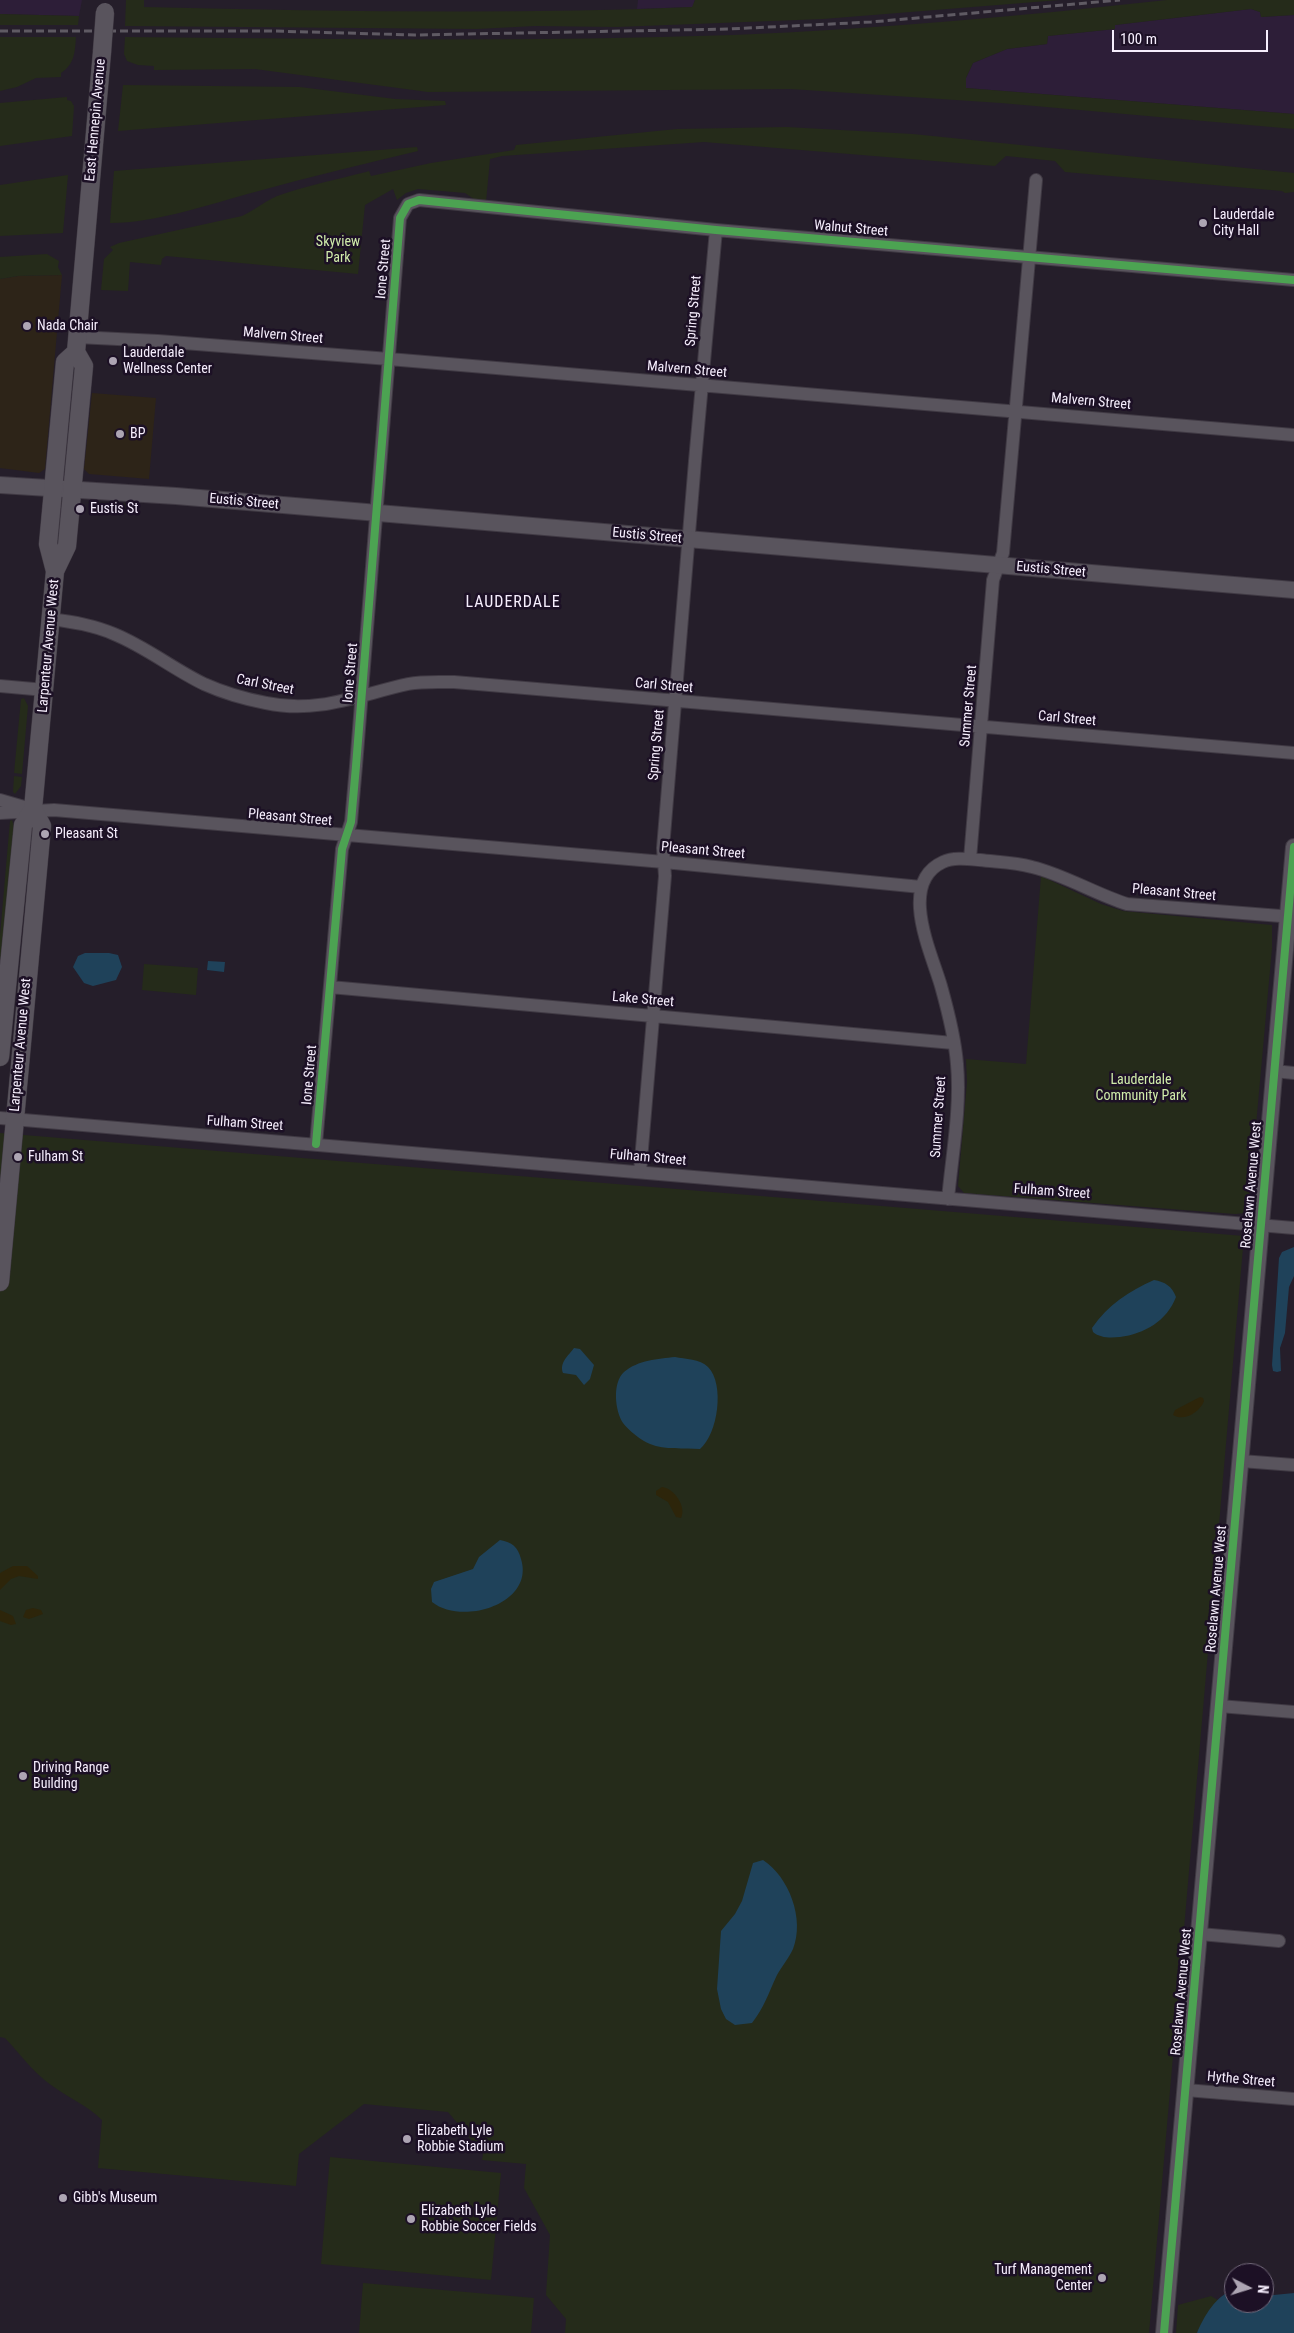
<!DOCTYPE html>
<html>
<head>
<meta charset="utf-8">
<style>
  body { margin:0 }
  #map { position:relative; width:1294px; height:2333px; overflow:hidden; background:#251e2a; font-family:"Roboto Condensed",sans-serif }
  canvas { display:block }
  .north { position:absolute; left:1224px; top:2263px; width:50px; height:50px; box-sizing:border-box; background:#1c1025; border:1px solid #73697b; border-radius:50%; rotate:95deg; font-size:14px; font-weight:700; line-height:20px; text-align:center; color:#f6eefd }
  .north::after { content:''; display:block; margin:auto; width:18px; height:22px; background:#ada5b3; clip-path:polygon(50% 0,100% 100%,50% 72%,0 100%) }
  .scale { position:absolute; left:1112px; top:30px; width:156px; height:22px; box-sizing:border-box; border:2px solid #f6eefd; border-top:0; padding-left:6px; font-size:15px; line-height:18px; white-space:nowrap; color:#f6eefd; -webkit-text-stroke:4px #1c1025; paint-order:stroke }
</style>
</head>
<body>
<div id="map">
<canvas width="1294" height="2333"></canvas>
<div class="north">N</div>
<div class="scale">100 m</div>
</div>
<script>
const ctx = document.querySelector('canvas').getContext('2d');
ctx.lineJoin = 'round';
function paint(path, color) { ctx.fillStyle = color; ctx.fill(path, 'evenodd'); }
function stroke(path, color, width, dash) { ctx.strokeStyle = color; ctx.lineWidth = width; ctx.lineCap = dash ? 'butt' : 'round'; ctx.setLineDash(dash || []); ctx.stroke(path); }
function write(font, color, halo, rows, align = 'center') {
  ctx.font = font + ' "Roboto Condensed",sans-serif'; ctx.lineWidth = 5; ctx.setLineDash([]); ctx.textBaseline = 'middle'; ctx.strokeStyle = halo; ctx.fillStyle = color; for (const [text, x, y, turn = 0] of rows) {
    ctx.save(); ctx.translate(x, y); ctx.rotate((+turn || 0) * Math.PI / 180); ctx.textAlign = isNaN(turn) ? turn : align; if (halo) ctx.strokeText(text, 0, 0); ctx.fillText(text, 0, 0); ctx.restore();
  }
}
const commercial = new Path2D(`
  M62,275l-17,194 -6,4 -39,-5v-189l18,-3z
  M92,393l64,5 -7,81 -60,-5 -5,-5z`);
const built = new Path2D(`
  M0,0h82l-3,16 -79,-2z
  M638,0h57l-2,7 -56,2z
  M1251,9l9,3 1,5 33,-2v99l-328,-26v-10l7,-15 34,-14 40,-5 1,-8 67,-7v-4z`);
const green = new Path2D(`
  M126,0h18v7c182,4 366,8 548,0l3,-7h365l-237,19 -206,8 -82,-1 -58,3 -352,-3z
  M1167,0h127v15l-33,2 -1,-5 -9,-3 -136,16v4l-67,7 -1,8 -40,5 -34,14 -7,15v10l328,26v15l-293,-26 -210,-14 -363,3 -173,-23 -101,1v-4l-16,-1 -11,-4 -3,-7 1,-17c202,2 405,5 608,-2 145,-6 289,-19 434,-35z
  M0,14l79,2 -1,9h-78z
  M0,37h76c-1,14 -1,27 -15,36v4l-25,1 -19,9 -17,4z
  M123,85l177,2 95,12 50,2 1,4 -328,26z
  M67,97v3l4,1 3,5 -2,30 -72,10v-43z
  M787,127l126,7 381,39v19l-9,1 -3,-2 -217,-19 -10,-11 -49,-5 -11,10 -291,-24 -202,14 -12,3 -4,43 -9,-1 -12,-8 -47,-4 -12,4 -9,7 -4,-11 -28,16 -7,69 -192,-18 -4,3 -1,6 -31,-3 -2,29 -27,-1 3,-31 9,-9 -3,-3 9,-4 123,-27c15,-7 25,-17 41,-22 27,-9 55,-15 83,-22l3,-1 2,5 60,-13 83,-13 2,-5 161,-16z
  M417,147l1,4c-54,13 -109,26 -163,41 -45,12 -98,31 -145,31l4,-52z
  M68,175l-5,58 -63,3v-51z
  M47,254l12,7 -1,6 4,8 -44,1 -18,3v-22z
  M87,502l51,2 -1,7 -43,-6z
  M24,698l4,8 -6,68 -8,-1 7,-74z
  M14,776l8,1 -1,9 -6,8 -2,-2z
  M12,820l2,6 -14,158v-49l10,-114z
  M1041,876l60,28 22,7 149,14v23l-23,255 -3,10 -11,1 -271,-21 -6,-7 9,-104 -1,-23 60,5z
  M144,964l54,4 -2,27 -54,-5z
  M0,1133l1244,103 -95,1097h-584l1,-14 -20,-24 4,-60 -26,-47 2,-24 -44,-4 1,-6 -35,-42 -84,-8 -65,50 -3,32 -198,-18 4,-48c-15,-15 -34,-22 -51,-35 -18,-13 -31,-31 -46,-47l-5,-1z
  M330,2157l171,16 -10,107 -170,-16z
  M363,2283l171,15 -3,35h-172z
  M1211,2296l7,4 -21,33h-21l2,-28z`);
const sand = new Path2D(`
  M1200,1397l3,1 1,3c-4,11 -20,21 -31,14l2,-5z
  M662,1487c12,1 25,20 19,31l-5,-1 -8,-15 -12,-7v-4z
  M13,1566h14l11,10v3l-19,-3 -8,3 -11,11v-17z
  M33,1608l8,2 2,4 -14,5 -6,-2 3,-7z
  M0,1610l13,6 3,8 -5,1 -11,-4z`);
const water = new Path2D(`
  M85,953h24l9,2 4,12 -6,13 -23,6 -9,-3 -11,-16 5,-11z
  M208,961l17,1 -1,10 -17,-2z
  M1294,1247v29l-5,11 -4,46 -5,15 1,23 -4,1 -4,-1 -1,-6 7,-107 3,-6z
  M1154,1280c11,2 18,6 22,17 -9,24 -32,37 -56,40 -10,1 -20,1 -27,-5l-1,-4c16,-23 37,-37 62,-48z
  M574,1348l6,1 14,16 -4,14 -6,6 -8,-10 -13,-2c-4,-10 5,-17 11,-25z
  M675,1357c10,2 25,2 33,10 17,17 10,67 -8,82 -16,-1 -35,1 -50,-5 -8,-3 -22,-14 -27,-21 -8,-12 -11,-40 1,-51 14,-12 34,-13 51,-15z
  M500,1540c12,2 18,7 21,19 14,45 -59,67 -89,43l-1,-13 3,-7 39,-13 6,-12z
  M763,1860c26,17 42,59 30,89 -4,9 -11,17 -16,26 -8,17 -13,33 -25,48l-17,2 -9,-6 -5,-10 -4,-20 4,-58 14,-17 7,-13 11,-38z
  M1234,2291v12h30v-7l30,-3v40h-97c6,-15 20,-40 37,-42z`);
const minor = new Path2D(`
  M77,337l81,4 231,18 905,76
  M51,619c22,3 42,6 63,15 32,13 59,35 90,50 20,9 41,15 62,19 52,11 92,-8 142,-19 15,-3 30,-2 46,-2l840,71
  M0,686l45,4
  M0,800l31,9
  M0,813l54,-3 610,52 257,25
  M970,859l23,-279 10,-27 33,-373
  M330,987l623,56
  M1274,1071l20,2
  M0,1118l1294,110
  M316,1144l26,-295 9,-27 5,-56 44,-548 8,-14 11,-4 297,30 578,50
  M640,1172l25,-296 -2,-28 32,-387 21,-231
  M948,1199c4,-44 13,-91 9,-135 -2,-26 -9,-53 -16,-78 -9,-32 -44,-103 2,-124 11,-5 25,-3 37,-2 17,2 35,2 52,7 33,8 63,27 95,37l167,13
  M1241,1461l53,4
  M1219,1706l75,6
  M1200,1934l79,7
  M1186,2090l108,9`);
const tertiary = new Path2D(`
  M0,485l176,11 1118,94
  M1164,2333l130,-1486`);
const secondary = new Path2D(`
  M55,571l12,-25 17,-180 -8,-14 26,-300
  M0,1057l23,-232 10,-16 22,-238 -7,-27 17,-182 11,-10
  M0,1282l42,-456 -9,-17`);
const rail = new Path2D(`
  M0,31h273l142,4 314,-6 142,-7 249,-22`);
const secondaryBridge = new Path2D(`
  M102,52l3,-40`);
const cycleway = new Path2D(`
  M316,1144l26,-295 9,-27 5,-56 44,-548 8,-14 11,-4 297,30 578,50
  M1164,2333l130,-1486`);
const markers = [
  [1203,223,5,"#ada5b3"],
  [27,326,5,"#ada5b3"],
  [113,361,5,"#ada5b3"],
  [120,434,5,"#ada5b3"],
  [80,509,5,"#ada5b3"],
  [45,834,5,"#ada5b3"],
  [18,1157,5,"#ada5b3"],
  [23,1776,5,"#ada5b3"],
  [407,2139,5,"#ada5b3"],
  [63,2198,5,"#ada5b3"],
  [411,2219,5,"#ada5b3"],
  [1102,2278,5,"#ada5b3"]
];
const streetNames = [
  ["East Hennepin Avenue",96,120,-85],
  ["Walnut Street",851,229,5],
  ["Ione Street",384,269,-85],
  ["Spring Street",694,311,-85],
  ["Malvern Street",283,336,5],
  ["Malvern Street",687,370,5],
  ["Malvern Street",1091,402,5],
  ["Eustis Street",244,502,5],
  ["Eustis Street",647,536,5],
  ["Eustis Street",1051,570,5],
  ["Larpenteur Avenue West",49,646,-85],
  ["Ione Street",351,673,-85],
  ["Carl Street",265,685,11],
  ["Carl Street",664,686,5],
  ["Summer Street",969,706,-85],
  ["Carl Street",1067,719,5],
  ["Spring Street",657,745,-85],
  ["Pleasant Street",290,818,5],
  ["Pleasant Street",703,851,5],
  ["Pleasant Street",1174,893,5],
  ["Lake Street",643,1000,5],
  ["Larpenteur Avenue West",21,1045,-85],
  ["Ione Street",310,1075,-85],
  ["Summer Street",939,1117,-86],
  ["Fulham Street",245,1124,4],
  ["Fulham Street",648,1158,5],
  ["Roselawn Avenue West",1252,1185,-85],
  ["Fulham Street",1052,1192,4],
  ["Roselawn Avenue West",1217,1589,-85],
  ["Roselawn Avenue West",1182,1992,-85],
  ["Hythe Street",1241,2080,5]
];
const poiNames = [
  ["Lauderdale",1213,215],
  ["City Hall",1213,231],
  ["Nada Chair",37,326],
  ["Lauderdale",123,353],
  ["Wellness Center",123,369],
  ["BP",130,434],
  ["Eustis St",90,509],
  ["Pleasant St",55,834],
  ["Fulham St",28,1157],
  ["Driving Range",33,1768],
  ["Building",33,1784],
  ["Elizabeth Lyle",417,2131],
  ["Robbie Stadium",417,2147],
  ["Gibb's Museum",73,2198],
  ["Elizabeth Lyle",421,2211],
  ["Robbie Soccer Fields",421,2227],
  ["Turf Management",1092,2270,"right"],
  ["Center",1092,2286,"right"]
];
const parkNames = [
  ["Skyview",338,242],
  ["Park",338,258],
  ["Lauderdale",1141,1080],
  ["Community Park",1141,1096]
];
const quarterNames = [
  ["LAUDERDALE",513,603]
];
paint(commercial, '#2d2418');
paint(built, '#2d1e38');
paint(green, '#252b1a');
paint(sand, '#2d250a');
paint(water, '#1f425a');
stroke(minor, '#403a44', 14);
stroke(tertiary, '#403a44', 18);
stroke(secondary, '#403a44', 19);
stroke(minor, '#59545d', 12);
stroke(tertiary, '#59545d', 16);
stroke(secondary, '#59545d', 18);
stroke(rail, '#5f5a63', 3, [8, 4]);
stroke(secondaryBridge, '#403a44', 19, []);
stroke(secondaryBridge, '#59545d', 18);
stroke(cycleway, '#4ca352', 8);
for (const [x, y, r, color] of markers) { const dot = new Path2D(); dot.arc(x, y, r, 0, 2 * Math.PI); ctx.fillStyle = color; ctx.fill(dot); stroke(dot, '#1c1025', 2); }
write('14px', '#f6eefd', '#1c1025', streetNames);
write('14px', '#f6eefd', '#1c1025', poiNames, 'left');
write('14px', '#d0ecaa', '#1c1025', parkNames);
ctx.letterSpacing = '1px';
write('16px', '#f6eefd', '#1c1025', quarterNames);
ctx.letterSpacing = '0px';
</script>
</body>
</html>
